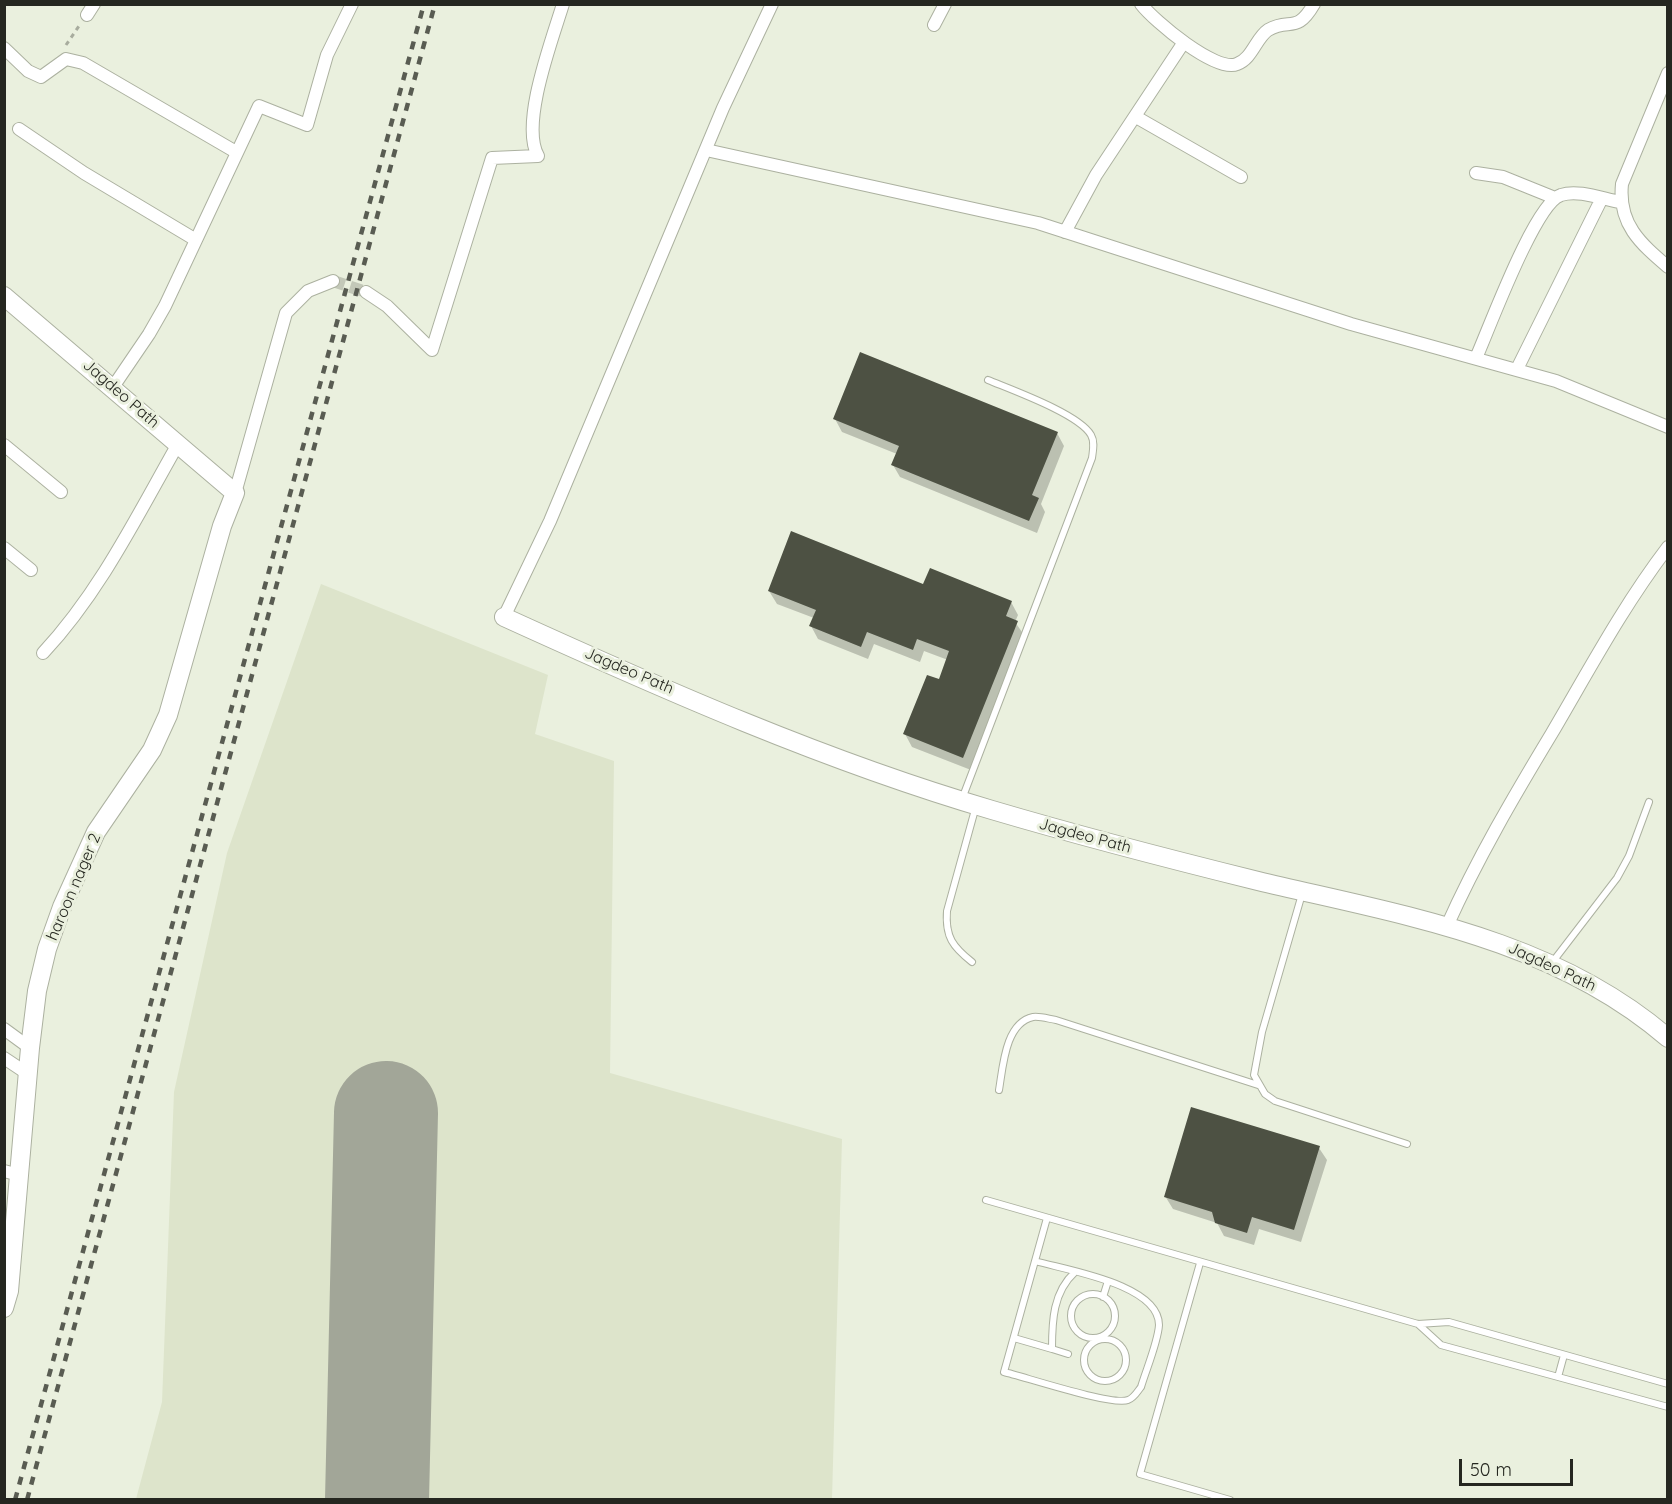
<!DOCTYPE html>
<html>
<head>
<meta charset="utf-8">
<style>
  body { margin:0 }
  #map { position:relative; width:1672px; height:1504px; overflow:hidden; background:#eaf0de; font-family:Quicksand,sans-serif }
  canvas { display:block }
  .frame { position:absolute; inset:0; border:6px solid #252720; pointer-events:none }
  .scale { position:absolute; left:1459px; top:1459px; width:114px; height:27px; box-sizing:border-box; border:3px solid #252720; border-top:0; padding-left:8px; font-size:18px; line-height:21px; white-space:nowrap; color:#252720; -webkit-text-stroke:4px #eaf0de; paint-order:stroke }
</style>
</head>
<body>
<div id="map">
<canvas width="1672" height="1504"></canvas>
<div class="frame"></div>
<div class="scale">50 m</div>
</div>
<script>
const ctx = document.querySelector('canvas').getContext('2d');
ctx.lineJoin = 'round';
function paint(path, color) { ctx.fillStyle = color; ctx.fill(path, 'evenodd'); }
function stroke(path, color, width, dash) { ctx.strokeStyle = color; ctx.lineWidth = width; ctx.lineCap = dash ? 'butt' : 'round'; ctx.setLineDash(dash || []); ctx.stroke(path); }
function write(font, color, halo, rows, align = 'center') {
  ctx.font = font + ' Quicksand,sans-serif'; ctx.lineWidth = 6; ctx.setLineDash([]); ctx.textBaseline = 'middle'; ctx.strokeStyle = halo; ctx.fillStyle = color; for (const [text, x, y, turn = 0] of rows) {
    ctx.save(); ctx.translate(x, y); ctx.rotate((+turn || 0) * Math.PI / 180); ctx.textAlign = isNaN(turn) ? turn : align; if (halo) ctx.strokeText(text, 0, 0); ctx.fillText(text, 0, 0); ctx.restore();
  }
}
const built = new Path2D(`
  M321,584l227,91 -13,59 79,27 -4,312 232,66 -10,360h-696l26,-97 12,-310 53,-239z`);
const shadow = new Path2D(`
  M835,419l222,14 7,13 -23,58 4,8 -8,21 -137,-56 -7,-12 4,-11 -55,-22z
  M924,586l87,16 7,13 -3,7 9,13 -53,135 -59,-23 -7,-13 34,-53 9,-21 -24,-9 -4,11 -46,-18 -6,15 -50,-20 -7,-13 3,-8 -37,-14 -8,-13z
  M1319,1148l8,12 -26,82 -42,-13 -5,16 -30,-9 -7,-13 -44,-14 -8,-13z`);
const runway = new Path2D(`
  M377,1500l9,-387`);
const building = new Path2D(`
  M860,352l198,80 -26,63 7,3 -10,23 -138,-56 8,-19 -66,-27z
  M791,531l132,53 7,-16 82,33 -6,15 12,5 -55,137 -60,-24 24,-59 12,4 10,-28 -32,-12 -4,11 -46,-18 -6,15 -52,-21 7,-16 -48,-19z
  M1191,1107l129,39 -26,84 -42,-13 -5,16 -32,-10 -3,-11 -48,-15z`);
const streetTunnel = new Path2D(`
  M333,281l33,11`);
const path = new Path2D(`
  M66,45l13,-19`);
const lane = new Path2D(`
  M962,799l130,-341c1,-8 3,-16 -1,-23 -12,-21 -79,-45 -103,-55
  M1302,894l-40,138 -8,43 11,19 10,7 132,43
  M972,962c-19,-15 -27,-25 -25,-51l29,-105
  M1551,964l66,-86 12,-22 20,-54
  M999,1090c4,-23 6,-67 34,-73 7,-1 16,2 23,3l202,65
  M986,1200l432,124 31,-2 219,62
  M1035,1261c30,9 124,23 124,64 -1,17 -13,45 -18,62 -4,5 -7,11 -13,13 -16,6 -103,-23 -124,-28l43,-154
  M1200,1263l-60,211 90,26
  M1071 1316a22 22 0 1 1 44 0a22 22 0 1 1-44 0Z
  M1103,1297l5,-16
  M1418,1324l23,21 227,62
  M1014,1338l38,11
  M1084 1360a21 21 0 1 1 42 0a21 21 0 1 1-42 0Z
  M1068,1354l-16,-5c0,-28 1,-57 23,-77
  M1558,1377l6,-22`);
const street = new Path2D(`
  M1141,4c13,17 75,69 96,60 15,-5 19,-26 31,-34 22,-13 28,5 46,-26
  M87,15l7,-11
  M934,25l11,-21
  M4,48l24,23 13,6 25,-18 17,4 153,89
  M1668,73l-46,111c-4,40 18,59 46,83
  M1136,117l105,60
  M19,129l65,44 112,67
  M706,150l332,73 313,101 205,57 112,46
  M1476,173l27,4 52,21
  M1065,232l31,-57 88,-133
  M366,292l21,14 45,44 60,-192 46,-2c-18,-32 14,-116 25,-152
  M1476,358c13,-29 59,-155 85,-163 17,-6 42,4 59,7
  M1517,369l85,-171
  M113,387l36,-53 16,-28 94,-200 48,19 20,-70 25,-51
  M4,445l57,47
  M235,493l51,-180 22,-22 25,-10
  M4,548l27,22
  M504,617l46,-96 173,-413 49,-104
  M43,653c57,-61 94,-137 135,-209
  M1447,926c30,-67 67,-130 105,-193 37,-63 71,-127 116,-186
  M4,1029l26,19
  M4,1058l24,16
  M4,1171l15,4`);
const secondary = new Path2D(`
  M4,296l231,197 -13,33 -54,189 -16,35 -56,82 -34,75 -15,42 -10,42 -7,57 -21,243 -5,17
  M504,617c158,72 321,144 488,193 88,26 177,49 266,71 143,34 294,57 410,157`);
const rail = new Path2D(`
  M15,1500l409,-1496
  M27,1500l408,-1496`);
const streetNames = [
  ["Jagdeo Path",121,394,41],
  ["Jagdeo Path",629,671,23],
  ["Jagdeo Path",1085,836,15],
  ["haroon nager 2",74,887,-67],
  ["Jagdeo Path",1552,967,25]
];
paint(built, '#dde4cb');
paint(shadow, '#0003');
stroke(runway, '#a2a698', 104);
paint(building, '#4d5143');
stroke(streetTunnel, '#c3c8b8', 12, [12, 6]);
stroke(lane, '#acb1a0', 8);
stroke(street, '#acb1a0', 14);
stroke(secondary, '#acb1a0', 20);
stroke(path, '#a8ac9e', 3, [4.5, 4.5]);
stroke(lane, '#fff', 6);
stroke(street, '#fff', 12);
stroke(secondary, '#fff', 18);
stroke(rail, '#595c52', 4.5, [8, 8]);
write('16px', '#252720', '#eaf0de', streetNames);
</script>
</body>
</html>
